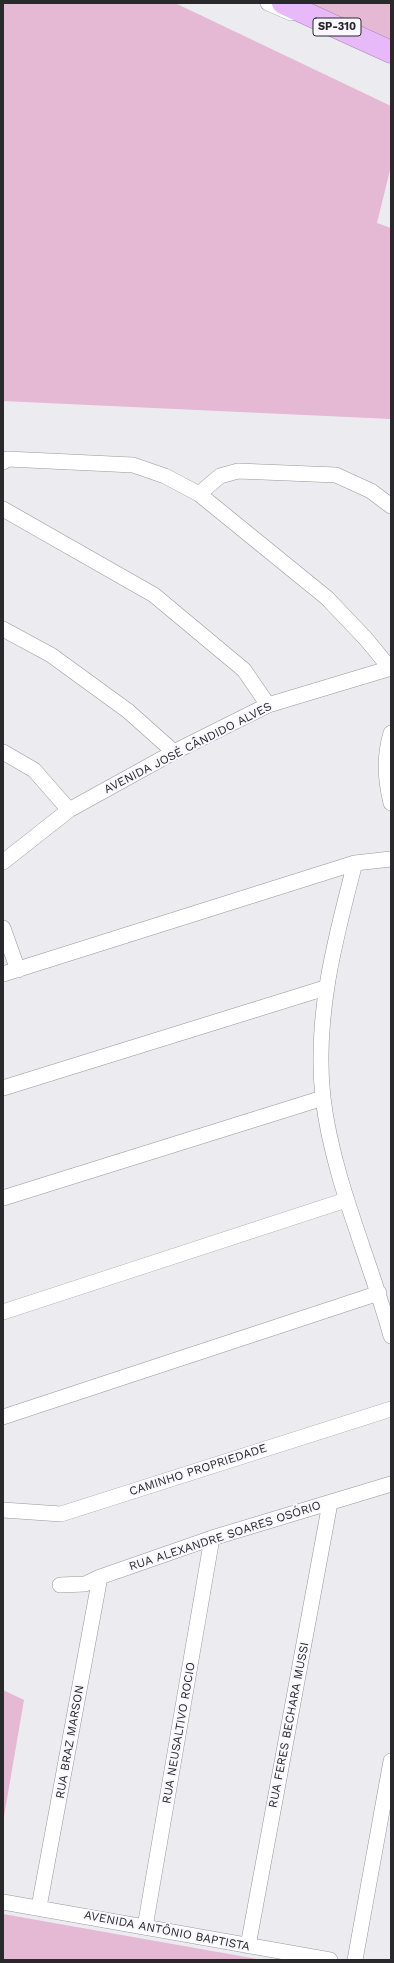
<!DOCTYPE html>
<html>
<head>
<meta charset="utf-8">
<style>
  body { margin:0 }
  #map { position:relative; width:394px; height:1963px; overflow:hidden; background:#ecebf0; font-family:"Work Sans",sans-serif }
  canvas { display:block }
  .frame { position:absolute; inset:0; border:4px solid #29282a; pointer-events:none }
</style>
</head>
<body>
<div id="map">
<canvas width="394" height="1963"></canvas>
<div class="frame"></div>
</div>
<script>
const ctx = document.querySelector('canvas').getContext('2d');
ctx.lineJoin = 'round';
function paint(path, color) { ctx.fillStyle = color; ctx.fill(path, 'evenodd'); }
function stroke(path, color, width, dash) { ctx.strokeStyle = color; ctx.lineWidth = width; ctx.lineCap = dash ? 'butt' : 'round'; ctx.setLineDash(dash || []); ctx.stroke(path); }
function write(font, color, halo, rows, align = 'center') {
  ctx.font = font + ' "Work Sans",sans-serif'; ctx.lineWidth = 4; ctx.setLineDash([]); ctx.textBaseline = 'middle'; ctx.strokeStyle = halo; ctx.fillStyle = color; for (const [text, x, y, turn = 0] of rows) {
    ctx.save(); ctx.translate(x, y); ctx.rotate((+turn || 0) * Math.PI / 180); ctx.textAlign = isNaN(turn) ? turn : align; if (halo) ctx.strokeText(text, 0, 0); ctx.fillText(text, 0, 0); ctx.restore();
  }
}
const green = new Path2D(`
  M3,3h172l216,103v60l-14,57 14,5v191l-388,-18z
  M300,3h91v40z
  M3,1690l21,10 -21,122z
  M3,1914l260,46h-260z`);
const minor = new Path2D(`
  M268,3l23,10
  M3,462l4,-3 126,6 32,11 34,18 128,104 39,41 23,28
  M199,494l21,-18 18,-5 98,4 35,16 20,15
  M3,509l151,86 90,75 24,35
  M3,629l48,26 77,56 46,41
  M391,733c-7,23 -6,46 0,70
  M3,752l31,18 35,40
  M3,862l66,-52 105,-58 94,-47 123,-37
  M355,863c-20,76 -41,155 -32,235 10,82 46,158 68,238
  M3,928l15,42
  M3,974l352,-111 36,-4
  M3,1088l322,-100
  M3,1198l320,-100
  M3,1312l343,-112
  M3,1417l376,-124
  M3,1510l58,4 330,-105
  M60,1585l25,-1 15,-7 112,-39 179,-54
  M3,1902l327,58
  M39,1907l61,-330
  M145,1927l67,-389
  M248,1946l82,-443
  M355,1960l36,-199`);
const highway = new Path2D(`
  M283,3l108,49`);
const shields = [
  [337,27,48]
];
const shieldNames = [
  ["SP-310",337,27]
];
const streetNames = [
  ["AVENIDA JOSÉ CÂNDIDO ALVES",188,748,-27],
  ["CAMINHO PROPRIEDADE",198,1470,-18],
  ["RUA ALEXANDRE SOARES OSÓRIO",225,1536,-18],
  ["RUA FERES BECHARA MUSSI",289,1725,-79],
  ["RUA NEUSALTIVO ROCIO",179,1733,-80],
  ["RUA BRAZ MARSON",70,1742,-80],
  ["AVENIDA ANTÔNIO BAPTISTA",167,1931,11]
];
paint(green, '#e5b8d3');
stroke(minor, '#98979c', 16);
stroke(highway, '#a586b0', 23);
stroke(minor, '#fff', 15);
stroke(highway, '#e8b9f8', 22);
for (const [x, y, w] of shields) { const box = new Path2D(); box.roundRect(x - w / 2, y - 9, w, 18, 3); ctx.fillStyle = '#f9f8fe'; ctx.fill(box); stroke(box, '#29282a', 1); }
write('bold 11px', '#29282a', null, shieldNames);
write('12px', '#29282a', '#f9f8fe', streetNames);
</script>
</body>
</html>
